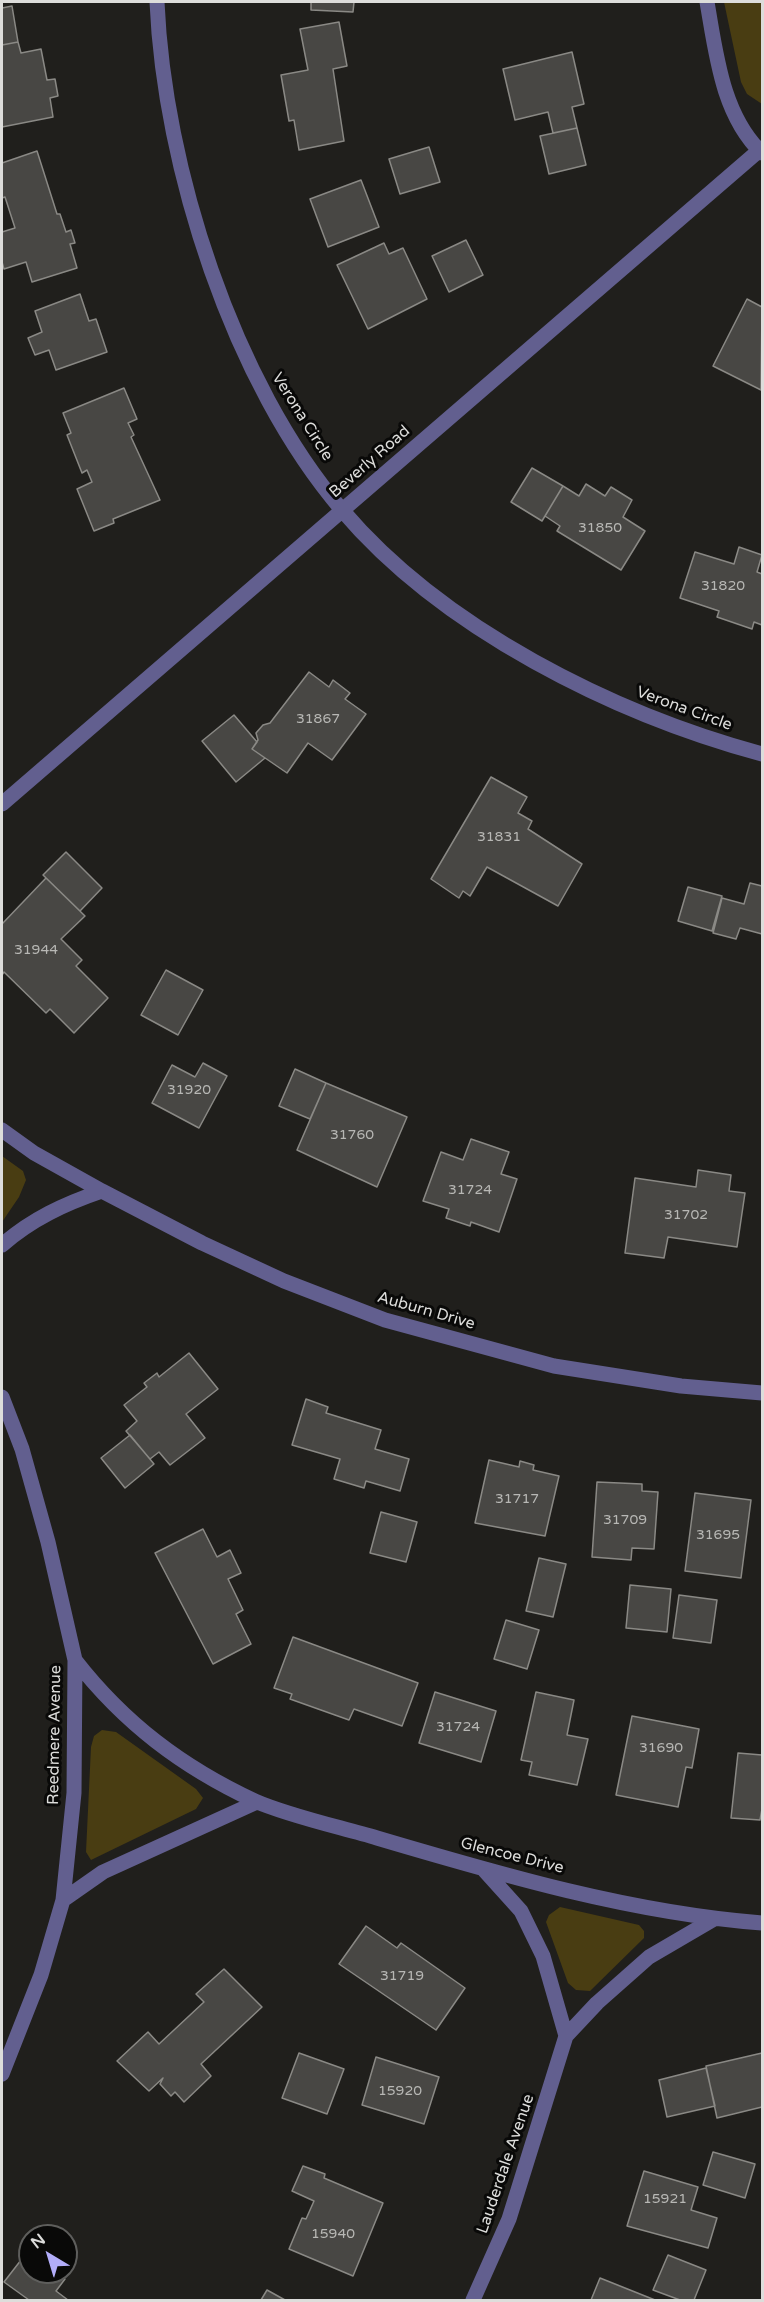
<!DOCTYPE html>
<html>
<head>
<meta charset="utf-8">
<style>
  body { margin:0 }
  #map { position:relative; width:764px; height:2302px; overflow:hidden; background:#201f1c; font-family:"Varela Round",sans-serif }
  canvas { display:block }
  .frame { position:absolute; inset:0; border:3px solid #dddddb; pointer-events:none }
  .north { position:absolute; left:18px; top:2224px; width:60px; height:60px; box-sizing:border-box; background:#090908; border:2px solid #5e5e5c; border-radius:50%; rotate:322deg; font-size:16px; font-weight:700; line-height:24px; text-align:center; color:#dddddb }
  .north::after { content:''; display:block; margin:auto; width:21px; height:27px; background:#b2adf9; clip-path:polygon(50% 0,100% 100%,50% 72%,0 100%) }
</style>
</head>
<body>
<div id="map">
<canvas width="764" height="2302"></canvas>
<div class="frame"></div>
<div class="north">N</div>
</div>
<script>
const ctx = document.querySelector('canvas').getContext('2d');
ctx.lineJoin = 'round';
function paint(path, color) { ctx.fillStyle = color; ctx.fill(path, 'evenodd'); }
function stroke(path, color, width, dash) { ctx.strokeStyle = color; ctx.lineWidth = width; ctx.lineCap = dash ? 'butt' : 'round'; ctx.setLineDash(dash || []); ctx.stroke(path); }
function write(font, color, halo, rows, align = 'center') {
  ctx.font = font + ' "Varela Round",sans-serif'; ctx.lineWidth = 6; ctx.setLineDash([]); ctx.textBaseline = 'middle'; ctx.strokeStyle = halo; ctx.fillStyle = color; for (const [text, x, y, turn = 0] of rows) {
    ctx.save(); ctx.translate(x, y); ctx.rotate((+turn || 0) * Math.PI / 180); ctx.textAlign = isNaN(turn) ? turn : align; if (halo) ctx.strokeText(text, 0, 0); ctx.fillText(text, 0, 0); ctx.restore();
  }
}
const green = new Path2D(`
  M724,2h38v102l-15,-10 -6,-12z
  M2,1156l21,15 3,9 -7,17 -17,25z
  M102,1730l14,2 80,57 7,9 -7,11 -105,51 -5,-8 5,-105 3,-11z
  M560,1907l79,18 5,6v7l-54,53 -14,-1 -8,-7 -22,-61 3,-7z`);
const building = new Path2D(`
  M311,2h43l-1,10 -42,-2z
  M12,6l6,36 -16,3v-37z
  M339,22l8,44 -14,3 11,72 -45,9 -5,-30 -5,1 -8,-46 27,-5 -8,-41z
  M18,42l3,11 20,-4 6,31 8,-1 3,17 -8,2 3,19 -51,10v-82z
  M572,52l12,52 -12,3 5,21 -24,5 -5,-21 -33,8 -12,-51z
  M577,128l9,37 -37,9 -9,-38z
  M429,147l11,35 -40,12 -11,-35z
  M37,151l20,63h3l6,18 5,-2 4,13 -5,1 7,24 -45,14 -6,-20 -22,7 -2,-7v-30l13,-4 -10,-31 -3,1v-35z
  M361,180l18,47 -51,20 -18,-48z
  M466,240l17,35 -34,17 -17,-36z
  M384,243l5,11 14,-6 24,51 -59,30 -31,-64z
  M80,294l9,27 7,-2 11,33 -51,18 -7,-20 -14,5 -7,-17 14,-6 -7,-21z
  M747,299l15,8 -1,83 -48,-24z
  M124,388l13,31 -9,4 6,12 -3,2 29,63 -47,19 1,4 -20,8 -17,-42 15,-7 -5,-12 -5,3 -15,-38 4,-2 -8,-20z
  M532,468l31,18 -21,35 -31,-19z
  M586,484l19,12 6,-9 21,13 -9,17 22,14 -24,39 -64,-39 3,-5 -15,-10 18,-30 16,10z
  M739,547l23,8 -5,17 5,2v51l-8,-3 -2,7 -35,-12 2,-6 -39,-13 15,-46 39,12z
  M309,672l20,15 4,-7 17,13 -5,6 21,15 -34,46 -24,-17 -21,30 -35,-24 6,-9 -2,-7 7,-8 7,-2z
  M234,715l23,27 -5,7 13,9 -29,24 -34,-41z
  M491,777l36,20 -9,16 14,8 -4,8 54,35 -24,42 -71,-39 -17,29 -7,-5 -4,7 -28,-19z
  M66,852l36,36 -22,23 -37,-36z
  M46,878l39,38 -24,23 21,21 -6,6 32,32 -34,35 -24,-24 -4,4 -42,-41 -2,3v-51z
  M750,883l12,3v48l-22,-6 -4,11 -23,-6 9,-35 22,6z
  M688,887l34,9 -10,35 -34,-10z
  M166,970l37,20 -25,45 -37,-20z
  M203,1063l24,13 -28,52 -47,-25 20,-38 23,12z
  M295,1069l31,14 -16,36 -31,-13z
  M326,1083l81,34 -30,70 -80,-37z
  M471,1139l38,13 -8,22 16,5 -18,53 -28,-10 -1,4 -24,-8 3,-9 -26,-8 18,-49 22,8z
  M698,1170l33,5 -2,16 16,2 -8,54 -69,-10 -4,21 -39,-5 10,-75 61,9z
  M189,1353l29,36 -32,25 19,24 -35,27 -11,-13 -9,7 -24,-28 11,-10 -13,-16 23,-18 -3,-4 13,-10 2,4z
  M306,1399l22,8 -2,6 55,17 -6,19 34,10 -9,32 -34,-10 -2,7 -30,-9 6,-20 -48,-14z
  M130,1435l24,29 -29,24 -24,-30z
  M489,1460l30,7 1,-6 14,4 -1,5 26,6 -14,60 -70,-13z
  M597,1482l45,2v7l16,1 -4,57 -22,-1 -1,12 -39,-3z
  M695,1493l56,7 -10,78 -56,-7z
  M381,1512l36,10 -11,40 -36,-9z
  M203,1529l14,28 13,-7 11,23 -13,6 15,31 -7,4 15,30 -38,20 -58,-111z
  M539,1558l27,6 -13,53 -27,-6z
  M630,1585l41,4 -4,43 -41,-4z
  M679,1595l38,5 -6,43 -38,-5z
  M506,1620l33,10 -12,39 -33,-10z
  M293,1637l125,46 -16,43 -48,-17 -5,11 -59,-21 2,-5 -18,-6z
  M435,1692l61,19 -15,51 -62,-19z
  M536,1692l38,8 -7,35 21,4 -11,46 -48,-10 3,-13 -11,-2z
  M632,1716l67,13 -7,39 -6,-1 -8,40 -62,-12z
  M738,1753l24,2v54l-2,11 -29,-2z
  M366,1926l31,22 4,-5 64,45 -29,42 -97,-66z
  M224,1969l38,38 -61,57 10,12 -27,26 -9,-10 -4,4 -11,-12 3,-6 -14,13 -32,-30 31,-29 11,12 45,-42 -8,-8z
  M299,2053l45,16 -17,45 -45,-16z
  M762,2053v54l-45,11 -11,-52z
  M376,2057l63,20 -15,47 -62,-19z
  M706,2068l9,38 -48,11 -8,-37z
  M713,2152l42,12 -10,34 -42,-13z
  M303,2166l22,8 -1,4 59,25 -30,73 -64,-27 13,-31 4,1 8,-18 -22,-10z
  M644,2171l54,16 -7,23 26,8 -9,30 -81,-22z
  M28,2251l2,21h26l9,7 -9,12 12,9h-39l-25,-18z
  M668,2255l38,15 -12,30h-14l-27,-10z
  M600,2278l55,22h-64z
  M267,2290l18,10h-24z`);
const minor = new Path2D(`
  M157,2c7,165 76,381 185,508 101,119 272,204 420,244
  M707,2c9,51 15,113 55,151
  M2,804l760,-656
  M2,1130l32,23 68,38 100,52 82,38 101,39 169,46 127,20 81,7
  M2,1245c30,-26 62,-41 100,-54
  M2,1397l20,52 26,93 27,118 -1,133 -11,107 -22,75 -39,99
  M75,1660c49,63 107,107 180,141 34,15 85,26 122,37 125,37 255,75 385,85
  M63,1900l40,-28 154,-70
  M566,2036l31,-33 52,-46 65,-38
  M473,2300l36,-81 57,-183 -23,-80 -22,-45 -37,-41`);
const numberNames = [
  ["31850",600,528],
  ["31820",723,586],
  ["31867",318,719],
  ["31831",499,837],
  ["31944",36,950],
  ["31920",189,1090],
  ["31760",352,1135],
  ["31724",470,1190],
  ["31702",686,1215],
  ["31717",517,1499],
  ["31709",625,1520],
  ["31695",718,1535],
  ["31724",458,1727],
  ["31690",661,1748],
  ["31719",402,1976],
  ["15920",400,2091],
  ["15921",665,2199],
  ["15940",333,2234]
];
const streetNames = [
  ["Verona Circle",302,417,58],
  ["Beverly Road",370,462,-41],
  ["Verona Circle",684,709,20],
  ["Auburn Drive",426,1311,16],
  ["Reedmere Avenue",55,1735,-89],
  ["Glencoe Drive",512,1856,14],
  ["Lauderdale Avenue",506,2164,-71]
];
paint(green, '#493d12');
paint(building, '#484744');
stroke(building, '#8a8985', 1.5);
stroke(minor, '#625f8f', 15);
write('14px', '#b8b8b5', null, numberNames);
write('16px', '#dddddb', '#090908', streetNames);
</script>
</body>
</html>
